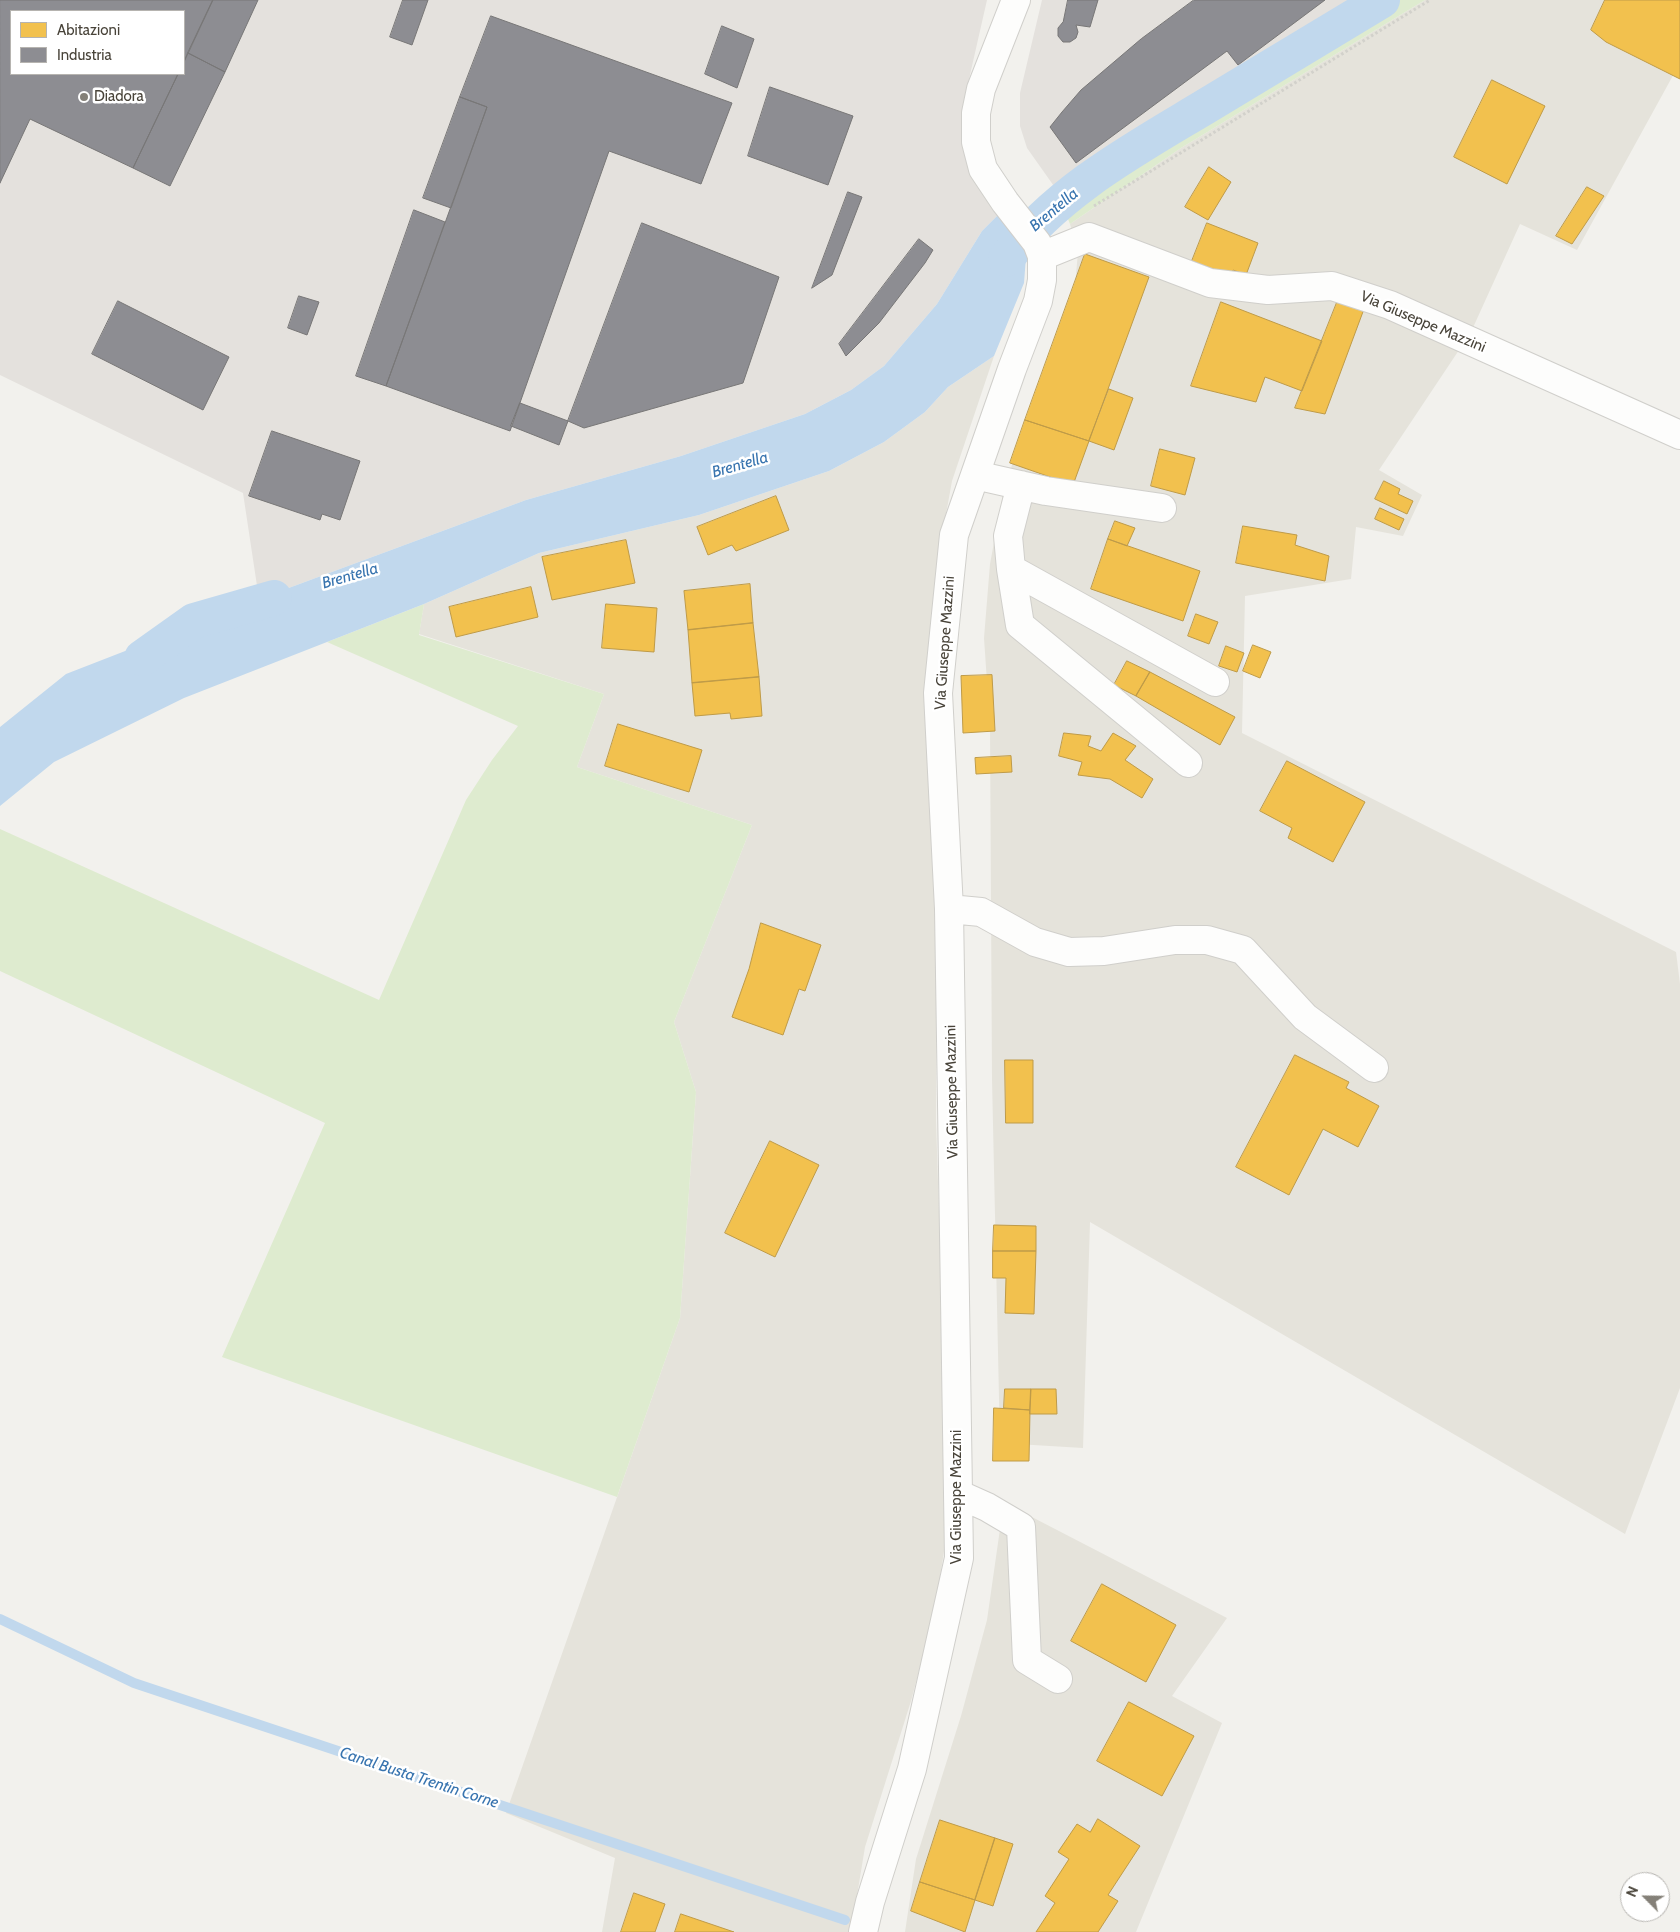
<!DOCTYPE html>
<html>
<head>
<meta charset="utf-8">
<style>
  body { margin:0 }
  #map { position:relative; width:1680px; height:1932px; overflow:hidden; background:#f2f1ed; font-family:Cabin,sans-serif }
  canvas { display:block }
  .legend { position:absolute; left:10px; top:10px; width:175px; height:65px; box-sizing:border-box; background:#fff; border:1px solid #b6b4b0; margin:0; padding:6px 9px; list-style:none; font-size:15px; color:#484339 }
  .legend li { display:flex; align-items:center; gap:10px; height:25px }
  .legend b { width:25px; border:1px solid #b6b4b0 }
  .north { position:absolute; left:1620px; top:1872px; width:50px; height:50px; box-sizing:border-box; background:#fff; border:1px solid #b6b4b0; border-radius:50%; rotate:293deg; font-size:14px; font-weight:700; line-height:20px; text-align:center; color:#484339 }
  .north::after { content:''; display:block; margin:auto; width:18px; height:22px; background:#848078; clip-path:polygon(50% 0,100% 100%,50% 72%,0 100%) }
</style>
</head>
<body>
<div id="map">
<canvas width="1680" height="1932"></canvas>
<ul class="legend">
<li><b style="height:14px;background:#f2c14e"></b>Abitazioni</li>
<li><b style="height:14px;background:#8d8d92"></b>Industria</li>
</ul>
<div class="north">N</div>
</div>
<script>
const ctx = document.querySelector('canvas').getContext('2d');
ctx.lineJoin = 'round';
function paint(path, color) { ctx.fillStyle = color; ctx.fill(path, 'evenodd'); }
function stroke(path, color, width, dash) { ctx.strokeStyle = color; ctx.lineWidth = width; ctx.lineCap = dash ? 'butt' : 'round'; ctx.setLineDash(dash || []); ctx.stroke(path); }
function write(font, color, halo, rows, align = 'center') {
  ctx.font = font + ' Cabin,sans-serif'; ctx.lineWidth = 5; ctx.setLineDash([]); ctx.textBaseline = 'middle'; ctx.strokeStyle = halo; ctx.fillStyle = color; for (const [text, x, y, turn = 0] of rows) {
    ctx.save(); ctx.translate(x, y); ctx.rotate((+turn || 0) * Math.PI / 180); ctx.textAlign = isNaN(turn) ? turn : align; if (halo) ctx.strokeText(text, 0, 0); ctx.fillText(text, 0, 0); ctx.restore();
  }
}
const residential = new Path2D(`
  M1425,0h255l-4,70 -99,180 -57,-26 -49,108 -92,138 43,25 -19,41 -47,-9 -5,52 -106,17 -3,137 434,219 4,32v404l-55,146 -535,-312 -7,226 -83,-5 -8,-364 -2,-353 -6,-88 6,-74 13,-70 25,-81 46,-116 4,-45 -8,-28 111,-76z
  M994,356l-42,125 -14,77 -7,80 6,89 -1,394 13,398 -14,91 -24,91 -46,146 -14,85h-249l13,-74 -109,-45 174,-495 16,-226 -22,-70 78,-197 -175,-58 27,-73 -185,-60 5,-30 115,-51 160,-38 130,-44 55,-29 41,-30 23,-25z
  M1001,1501l226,117 -55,78 50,27 -86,209h-231l11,-73 45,-143 26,-96 14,-98z`);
const industrial = new Path2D(`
  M0,0h987l-20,88 37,121 -22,22 -45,73 -53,62 -33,24 -46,24 -124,42 -155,44 -267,99 -16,-106 -243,-118zM11,11h173v63h-173z
  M1042,0h309l-295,189 -29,-41 -7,-22v-33z`);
const green = new Path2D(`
  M1351,0h74l-244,148 -111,76 -14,-35z
  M424,604l-5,31 185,59 -27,73 175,58 -78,197 22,70 -16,226 -63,179 -395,-140 103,-234 -325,-152v-142l379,171 87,-200 26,-40 26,-34 -191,-84z`);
const water = new Path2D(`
  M1004,209l13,20 9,28 -2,26 -30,73 -46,31 -23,25 -41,30 -55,29 -130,44 -160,38 -115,51 -240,94 -130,64 -54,44v-79l66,-53 193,-75 267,-99 155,-44 124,-42 46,-24 33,-24 53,-62 45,-73z`);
const homes = new Path2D(`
  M1605,0h75v79l-74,-37 -15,-12z
  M1492,80l53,26 -38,78 -53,-27z
  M1209,167l22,15 -23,38 -23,-13z
  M1587,187l17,9 -32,48 -16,-8z
  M1207,223l51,20 -12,32 -13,-5 -2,6 -39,-15z
  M1085,254l64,23 -60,164 -64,-21z
  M1338,300l26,9 -39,105 -30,-6z
  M1221,302l101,39 -20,50 -37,-14 -9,25 -65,-16z
  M1109,389l24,9 -19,52 -25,-9z
  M1025,420l64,21 -16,44 -63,-22z
  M1160,449l35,9 -10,37 -34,-9z
  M1384,481l16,8 -2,5 15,7 -6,13 -32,-15z
  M776,496l13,34 -53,21 -4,-6 -24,10 -11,-28z
  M1380,508l24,11 -5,11 -24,-11z
  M1115,521l20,7 -8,18 -19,-7z
  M1243,526l54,9 -2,10 34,11 -4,25 -89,-18z
  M1108,539l92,32 -17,50 -92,-32z
  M626,540l9,43 -83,17 -10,-43z
  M750,584l3,39 -65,7 -4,-39z
  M531,587l7,30 -82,20 -7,-30z
  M606,604l51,4 -3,44 -52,-4z
  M1196,614l22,8 -9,22 -21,-8z
  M753,623l6,54 -67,6 -4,-53z
  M1253,645l18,7 -11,26 -17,-7z
  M1226,646l18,7 -7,19 -18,-6z
  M1127,661l23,11 -14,24 -22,-11z
  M1150,672l85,45 -15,28 -84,-49z
  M992,675l3,56 -32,2 -2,-57z
  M759,677l3,39 -31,3 -1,-6 -35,3 -3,-33z
  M618,724l84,26 -13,42 -84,-26z
  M1064,733l27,3 -3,10 13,5 12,-18 23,13 -11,14 28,19 -11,19 -32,-19 -32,-4 4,-13 -23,-6z
  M1011,756l1,16 -36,2 -1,-16z
  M1287,761l78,41 -32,60 -45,-24 4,-10 -32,-17z
  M761,923l60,22 -16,46 -6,-2 -16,46 -51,-18 17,-48z
  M1295,1055l54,27 -3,6 33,18 -21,41 -35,-18 -34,66 -53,-28z
  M1005,1060h28v63h-27z
  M770,1141l49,24 -44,92 -50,-24z
  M994,1225l42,1v25h-43z
  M993,1251h43l-2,63 -29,-1 1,-35h-13z
  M1005,1389h26l-1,21 -26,-2z
  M1031,1389h25l1,25h-27z
  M994,1408l36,2 -1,51h-36z
  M1102,1584l74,41 -30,57 -75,-41z
  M1129,1702l65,34 -32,60 -65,-35z
  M1098,1819l42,27 -32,49 10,6 -20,31h-62l19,-29 -10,-7 24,-37 -11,-7 19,-28 13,8z
  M940,1820l55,18 -20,62 -55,-18z
  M995,1838l18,6 -20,62 -18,-6z
  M920,1882l55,18 -10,32 -54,-21z
  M634,1893l31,11 -10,28h-34z
  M681,1914l53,18h-59z`);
const industry = new Path2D(`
  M0,0h213l-29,62v-51h-173v63h167l-45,94 -103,-49 -30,64z
  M213,0h45l-33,72 -37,-19z
  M403,0h25l-16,45 -22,-8z
  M1068,0h30l-8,27 -14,-2 2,7 -2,6 -6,4h-7l-5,-6v-8l5,-6z
  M1194,0h131l-87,65 -11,-14 -151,112 -26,-36 12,-15 19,-22 60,-51z
  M491,16l241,87 -31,81 -92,-33 -99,280 -124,-45 101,-279 -27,-10z
  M722,26l32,13 -17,49 -32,-14z
  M188,53l37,19 -55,114 -37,-18 45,-94h6v-12z
  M770,87l83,29 -25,69 -80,-29z
  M460,97l27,10 -36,101 -28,-10z
  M848,192l14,5 -30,78 -20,13z
  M414,210l31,12 -59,164 -30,-10z
  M642,223l137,54 -36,106 -159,45 -16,-7z
  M919,239l14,11 -8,13 -46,60 -33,33 -7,-12z
  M299,296l20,6 -12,33 -19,-7z
  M118,301l111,56 -26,53 -111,-56z
  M520,403l48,18 -9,24 -48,-19z
  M272,431l88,30 -20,59 -18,-6 -2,6 -71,-24z`);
const stream = new Path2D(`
  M0,1619l134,64 711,237`);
const canal = new Path2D(`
  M1006,259c50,-67 127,-109 197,-151 60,-36 120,-72 179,-108
  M142,658l52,-37 80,-23`);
const path = new Path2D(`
  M1094,206l336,-206`);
const minor = new Path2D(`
  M1042,256l47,-19 121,46 58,7 64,-4 58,19 290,130
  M975,475l71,16 116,17
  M1021,485l-13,51 3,33 204,113
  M1011,569l9,56 168,138
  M949,909l32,3 54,30 34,10 35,-1 71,-11h32l36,10 62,67 69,51
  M958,1494l29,13 34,20 6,133 31,19
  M863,1932l7,-30 42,-133 47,-211 -10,-649 -11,-216 16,-158 58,-166 26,-68 4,-21v-24l-5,-13 -32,-41 -22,-33 -7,-27v-29l5,-24 35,-89`);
const markers = [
  [84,97,5,"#848078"]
];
const poiNames = [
  ["Diadora",94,97]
];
const streetNames = [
  ["Via Giuseppe Mazzini",1423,322,23],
  ["Via Giuseppe Mazzini",945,643,-86],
  ["Via Giuseppe Mazzini",952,1092,-91],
  ["Via Giuseppe Mazzini",957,1497,-90]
];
const waterNames = [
  ["Brentella",1054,210,-40],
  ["Brentella",740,465,-16],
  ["Brentella",350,576,-16],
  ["Canal Busta Trentin Corne",419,1778,18]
];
paint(residential, '#e5e3db');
paint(industrial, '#e4e1dd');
paint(green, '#deebcf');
paint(water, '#c1d8ed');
paint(homes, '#f2c14e');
stroke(homes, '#bf9b48', 1);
paint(industry, '#8d8d92');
stroke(industry, '#787777', 1);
stroke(stream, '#c1d8ed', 10);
stroke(canal, '#c1d8ed', 36);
stroke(minor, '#d0cfcb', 30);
stroke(path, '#d2d1cb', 3, [2.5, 2.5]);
stroke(minor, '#fdfdfc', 28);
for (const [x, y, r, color] of markers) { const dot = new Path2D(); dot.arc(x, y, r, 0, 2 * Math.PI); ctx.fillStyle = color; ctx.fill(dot); stroke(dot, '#fff', 2); }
write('15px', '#484339', '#fff', poiNames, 'left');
write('15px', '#484339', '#fff', streetNames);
write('italic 16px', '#3874af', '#fff', waterNames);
</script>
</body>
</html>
